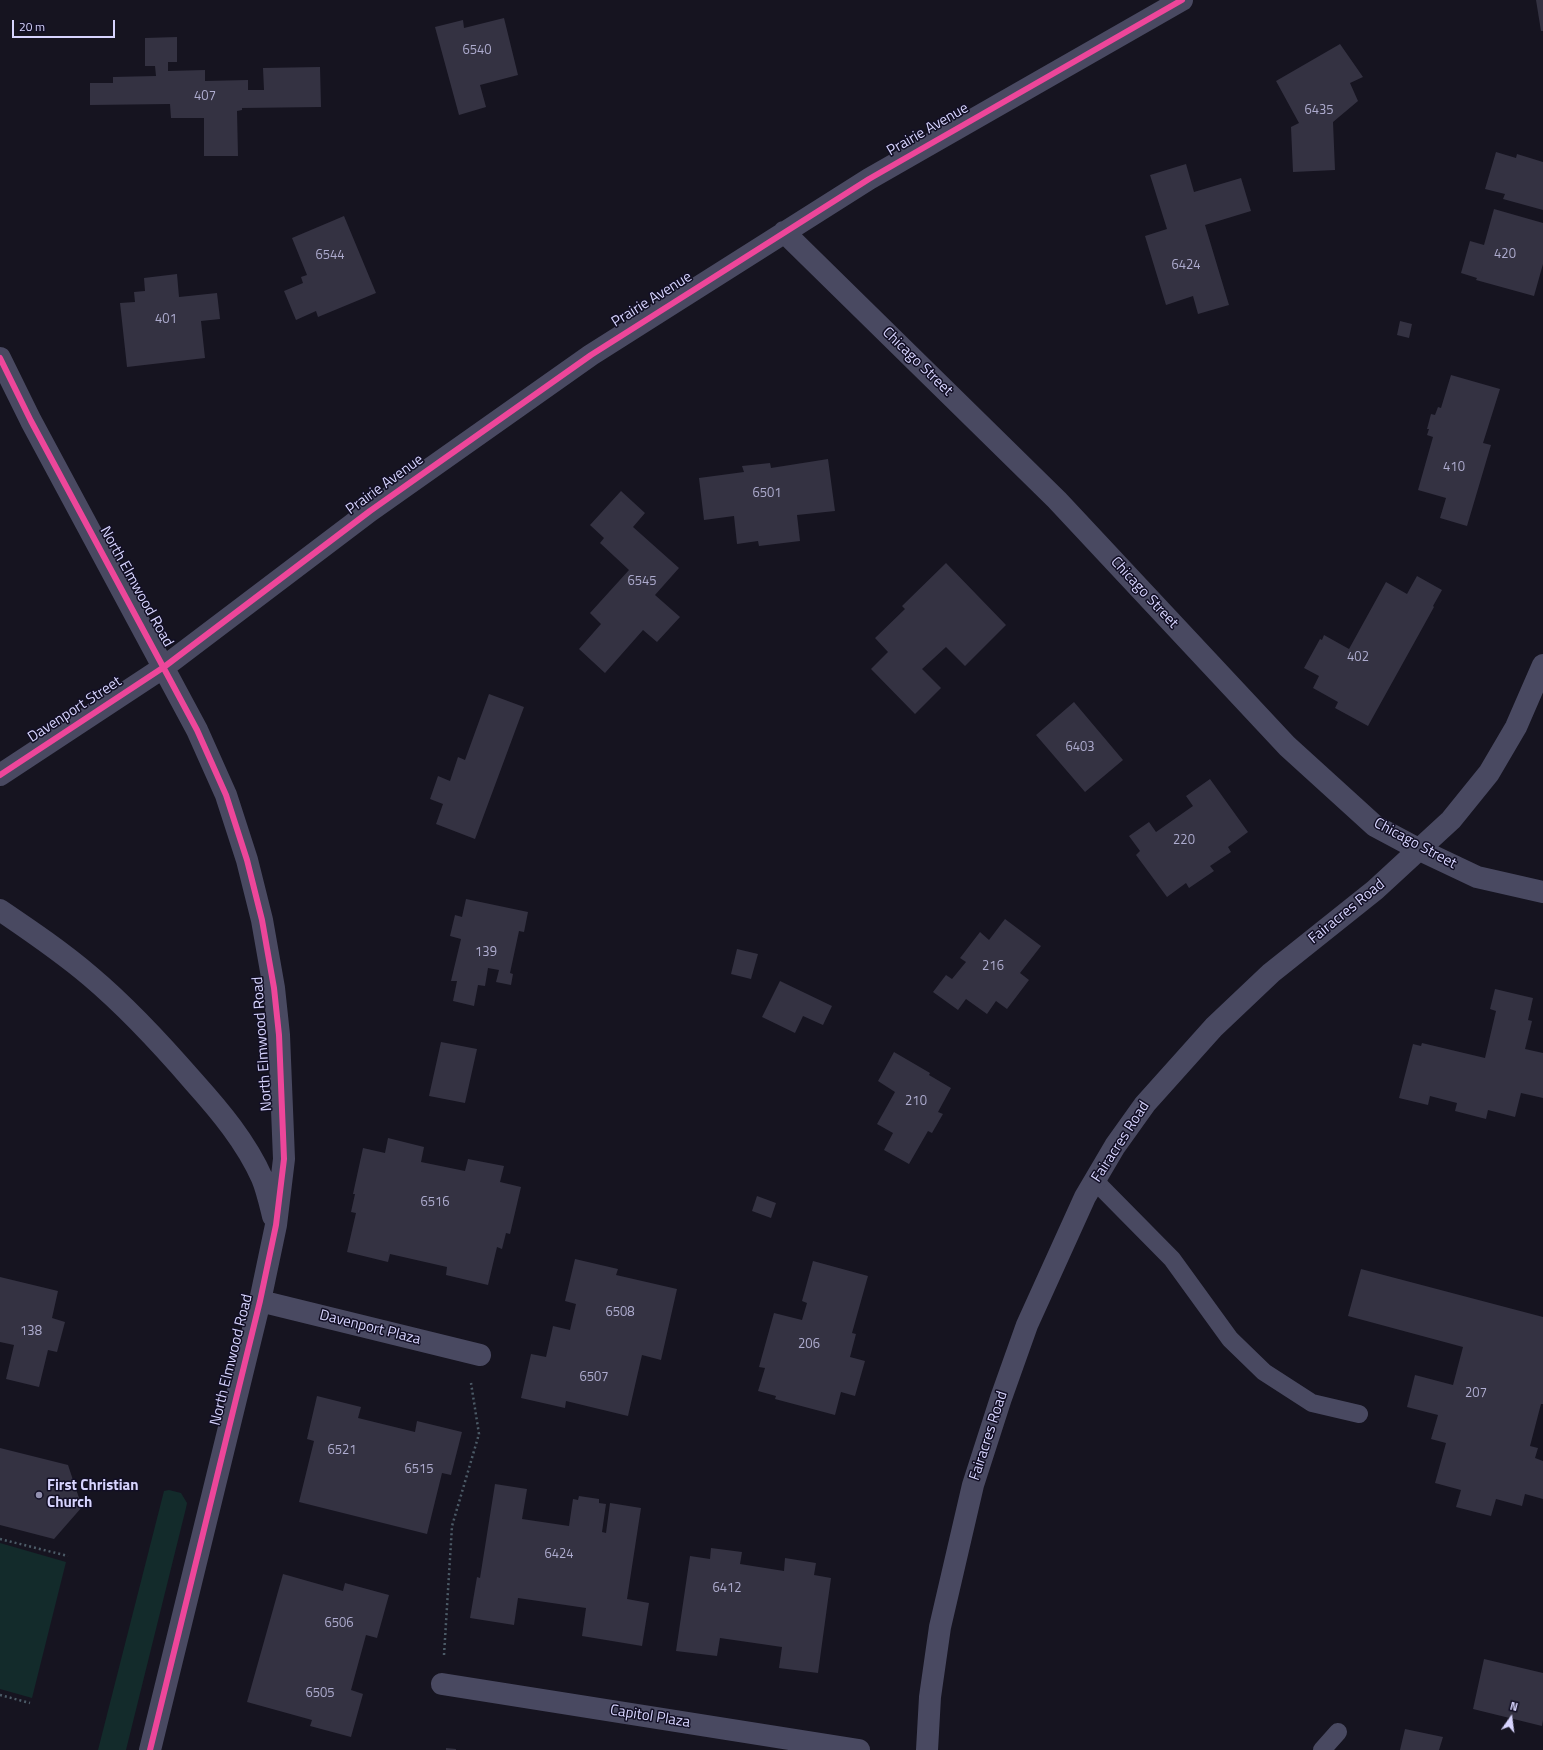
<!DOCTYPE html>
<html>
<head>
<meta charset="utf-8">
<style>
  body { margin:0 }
  #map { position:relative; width:1543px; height:1750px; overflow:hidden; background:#161420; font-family:"Titillium Web",sans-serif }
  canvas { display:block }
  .north { position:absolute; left:1491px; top:1698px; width:40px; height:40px; -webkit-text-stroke:3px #120f25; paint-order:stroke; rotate:14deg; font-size:11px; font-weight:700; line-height:16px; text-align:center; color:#d7d4fe }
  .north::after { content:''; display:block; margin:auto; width:14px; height:18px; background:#d7d4fe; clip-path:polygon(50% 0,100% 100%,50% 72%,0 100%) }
  .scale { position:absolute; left:12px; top:20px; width:103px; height:18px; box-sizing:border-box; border:2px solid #d7d4fe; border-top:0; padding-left:5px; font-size:12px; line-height:14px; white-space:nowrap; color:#d7d4fe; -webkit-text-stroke:3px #120f25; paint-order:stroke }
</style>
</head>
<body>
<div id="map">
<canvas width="1543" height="1750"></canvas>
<div class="north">N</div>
<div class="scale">20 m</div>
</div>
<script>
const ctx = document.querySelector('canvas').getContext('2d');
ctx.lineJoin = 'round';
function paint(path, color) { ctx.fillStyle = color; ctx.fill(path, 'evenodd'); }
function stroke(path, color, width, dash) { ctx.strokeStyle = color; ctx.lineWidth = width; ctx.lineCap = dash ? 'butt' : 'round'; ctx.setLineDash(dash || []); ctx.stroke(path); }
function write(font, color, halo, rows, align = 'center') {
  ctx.font = font + ' "Titillium Web",sans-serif'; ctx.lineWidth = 3; ctx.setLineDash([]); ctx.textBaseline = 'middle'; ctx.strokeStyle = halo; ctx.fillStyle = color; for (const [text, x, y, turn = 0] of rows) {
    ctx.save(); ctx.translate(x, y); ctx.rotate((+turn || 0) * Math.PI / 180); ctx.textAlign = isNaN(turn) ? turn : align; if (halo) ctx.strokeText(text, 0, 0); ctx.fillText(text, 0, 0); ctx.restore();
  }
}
const green = new Path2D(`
  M169,1490l12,3 6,10 -1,5 -60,242h-28l66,-259z
  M0,1543l66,19 -34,136 -32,-9z`);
const building = new Path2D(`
  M1536,0h7v31h-2z
  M504,18l14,57 -38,10 6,22 -27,8 -24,-88 28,-7 1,8z
  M177,37v25h-9v9l37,-1v11l43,-1v10h16l-1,-22 57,-1 1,40 -79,1v2l-5,1 1,45h-34v-38h-33l-1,-14 -80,1v-22h23v-6l43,-1 -1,-10h-10v-28z
  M1340,44l23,33 -13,6 8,18 -25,21 2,48 -42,2 -2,-45 8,-4 -23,-42z
  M1496,152l20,6 1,-4 26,8v48l-40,-11 2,-5 -20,-5z
  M1186,164l8,28 47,-14 10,33 -46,14 24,80 -31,9 -5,-18 -27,9 -21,-69 22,-7 -17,-54z
  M1494,209l49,14v41l-9,32 -58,-16 1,-2 -16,-5 9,-32 14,4z
  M344,216l32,77 -58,24 -2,-6 -20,9 -12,-29 19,-8 -2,-6 6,-2 -15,-37z
  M177,274l2,23 38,-4 3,26 -19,2 4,37 -78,9 -7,-64 15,-1 -1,-10 11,-1 -1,-13z
  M1400,321l12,3 -3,14 -12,-3z
  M1451,375l49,14 -17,54 8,2 -24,81 -27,-8 6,-20 -28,-8 15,-53 -6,-2 2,-6h-2l4,-15 4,1 3,-8 3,1z
  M828,459l7,52 -38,4 3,26 -41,5 -1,-5 -21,3 -3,-28 -30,4 -5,-42 45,-6 -2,-6 28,-3 1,5z
  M621,491l24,22 -12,14 46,41 -24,27 25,22 -23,25 -14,-12 -38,43 -26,-24 22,-25 -11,-11 39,-43 -29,-27 4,-5 -14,-13z
  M946,563l60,62 -41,41 -19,-19 -24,22 19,19 -26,26 -44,-45 17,-17 -13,-14 30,-29 -3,-3z
  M1417,576l25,14 -9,16 1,1 -66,119 -33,-18 3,-6 -25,-14 6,-12 -15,-8 16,-29 2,1 2,-5 25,14 37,-67 21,12z
  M489,694l35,13 -49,132 -39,-15 7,-20 -13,-5 8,-23 12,5 8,-24 7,3z
  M1074,702l49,58 -38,32 -49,-57z
  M1210,779l38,53 -20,15 3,5 -21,14 4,5 -25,17 -3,-5 -19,14 -31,-42 4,-4 -11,-15 20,-14 7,10 37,-26 -7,-10z
  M466,899l62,13 -4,20 -5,-1 -9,42 3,1 -2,11 -15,-3 3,-12 -11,-2 -3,18 -7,-1 -4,21 -21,-5 4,-20h-6l10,-42 -11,-3 5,-21 7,2z
  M1005,919l36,27 -21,27 9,7 -22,29 -11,-8 -9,13 -21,-15 -8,11 -25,-18 13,-17 6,4 14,-17 -6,-4 20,-26 9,8z
  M737,949l21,5 -7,25 -20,-5z
  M780,981l52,25 -9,19 -20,-9 -8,17 -33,-16z
  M1495,989l38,9 -5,22 4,1 -7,28 18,4v45l-22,-5 -6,24 -27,-7 -2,9 -31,-8 2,-8 -27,-7 -2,9 -29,-7 14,-54 8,2 1,-3 63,15 11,-47 -6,-2z
  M441,1042l36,7 -12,54 -36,-7z
  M894,1052l36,21 -1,2 22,13 -13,24 5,2 -11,19 -4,-2 -19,33 -25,-14 9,-17 -16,-9 18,-32 -17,-11z
  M388,1138l36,9 -3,15 44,9 3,-12 36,7 -4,16 21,5 -11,47 -4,-1 -4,16 -5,-2 -9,38 -42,-10 1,-8 -57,-13 -2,8 -41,-10 9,-39 -5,-1 4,-18h-2l10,-46 22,5z
  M757,1196l19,7 -5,15 -19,-7z
  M575,1259l43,10 -2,6 61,14 -16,71 -19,-5 -14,61 -62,-15 -1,7 -44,-10 10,-44 15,3 7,-31 17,4 6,-26 -11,-3z
  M813,1261l55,15 -16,57 4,1 -6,23 15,4 -10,35 -14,-4 -6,23 -60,-16 1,-3 -18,-5 7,-23 -6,-1 15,-54 28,7 5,-17 -5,-2z
  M1361,1269l182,48v87h-2l-11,42 8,2 -3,10 8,3v38l-18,-5 -3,12 -26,-7 -5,17 -35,-9 5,-17 -26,-7 11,-40 -15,-4 7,-24 -31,-8 8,-32 38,10 10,-38 -115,-31z
  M0,1277l58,14 -6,27 13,4 -8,30 -9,-2 -9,37 -33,-8 8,-34 -14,-3z
  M317,1396l44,11 -3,11 57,14 2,-11 45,11 -11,43 -9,-2 -15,61 -128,-32 15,-61 -7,-2z
  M0,1448l68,17 14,42 -28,32 -54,-14z
  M495,1484l32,5 -5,30 47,7 4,-27 5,1 1,-4 20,3v4l7,1 -4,28 4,1 4,-30 31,5 -14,91 22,4 -7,43 -60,-10 4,-28 -68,-10 -4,27 -44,-7 7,-41 3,1z
  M711,1548l31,4 -2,12 44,7 1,-13 31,5 -2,12 17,3 -13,95 -39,-5 3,-21 -62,-9 -3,18 -41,-5 14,-95 20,3z
  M283,1574l60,17 2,-8 44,12 -12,43 -11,-3 -15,55 12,4 -12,43 -41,-11 2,-6 -65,-18z
  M1484,1659l59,14v47l-1,6 -69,-17z
  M1405,1729l38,8 -4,13h-39z
  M446,1748l10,1v1h-10z`);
const path = new Path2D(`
  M0,1539l68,17
  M444,1655l8,-129 27,-92 -8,-51
  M0,1695l30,8`);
const service = new Path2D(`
  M1095,1181l77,78 58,80 34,33 48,31 47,11
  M1322,1750l16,-18`);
const minor = new Path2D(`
  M784,232l273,268 230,246 88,80 45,24 57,27 66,15
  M0,358l31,63 166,309 29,65 21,65 15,60 12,68 5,47 5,124 -8,66 -16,76 -110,449
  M0,775l164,-108 206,-156 221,-156 278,-176 313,-179
  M0,910c31,21 62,42 90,66 38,32 72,69 104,106 26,29 52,60 68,96 5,12 8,26 11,38
  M260,1301l220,54
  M442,1684l417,66
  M927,1750l3,-53 10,-70 33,-142 28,-87 26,-73 58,-128 30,-51 30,-42 69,-77 57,-54 104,-83 76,-70 38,-47 27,-46 27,-62`);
const cycleway = new Path2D(`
  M0,358l31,63 166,309 29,65 21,65 15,60 12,68 5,47 5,124 -8,66 -16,76 -110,449
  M0,775l164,-108 206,-156 221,-156 278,-176 313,-179`);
const markers = [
  [39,1495,4,"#9391b0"]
];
const numberNames = [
  ["6540",477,51],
  ["407",205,97],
  ["6435",1319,111],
  ["420",1505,255],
  ["6544",330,256],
  ["6424",1186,266],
  ["401",166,320],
  ["410",1454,468],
  ["6501",767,494],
  ["6545",642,582],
  ["402",1358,658],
  ["6403",1080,748],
  ["220",1184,841],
  ["139",486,953],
  ["216",993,967],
  ["210",916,1102],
  ["6516",435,1203],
  ["6508",620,1313],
  ["138",31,1332],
  ["206",809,1345],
  ["6507",594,1378],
  ["207",1476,1394],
  ["6521",342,1451],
  ["6515",419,1470],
  ["6424",559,1555],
  ["6412",727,1589],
  ["6506",339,1624],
  ["6505",320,1694]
];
const streetNames = [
  ["Prairie Avenue",928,130,-30],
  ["Prairie Avenue",652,300,-32],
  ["Chicago Street",917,362,44],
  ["Prairie Avenue",385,485,-36],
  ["North Elmwood Road",136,587,61],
  ["Chicago Street",1144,593,47],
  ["Davenport Street",75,710,-33],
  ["Chicago Street",1415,844,28],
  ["Fairacres Road",1347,912,-39],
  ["North Elmwood Road",263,1044,-94],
  ["Fairacres Road",1121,1142,-57],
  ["Davenport Plaza",370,1328,14],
  ["North Elmwood Road",232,1360,-76],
  ["Fairacres Road",989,1436,-72],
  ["Capitol Plaza",650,1717,9]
];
const poiNames = [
  ["First Christian",47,1486],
  ["Church",47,1503]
];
paint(green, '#132b2b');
paint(building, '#343242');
stroke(path, '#4c5b67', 2.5, [2, 3]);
stroke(service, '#494961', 18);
stroke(minor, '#494961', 22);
stroke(cycleway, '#ed469a', 6);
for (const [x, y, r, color] of markers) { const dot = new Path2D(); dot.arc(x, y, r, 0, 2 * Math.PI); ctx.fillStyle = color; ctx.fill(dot); stroke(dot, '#120f25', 1.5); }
write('13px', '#aeaccf', null, numberNames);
write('15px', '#d7d4fe', '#120f25', streetNames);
write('bold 15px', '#d7d4fe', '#120f25', poiNames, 'left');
</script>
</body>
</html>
